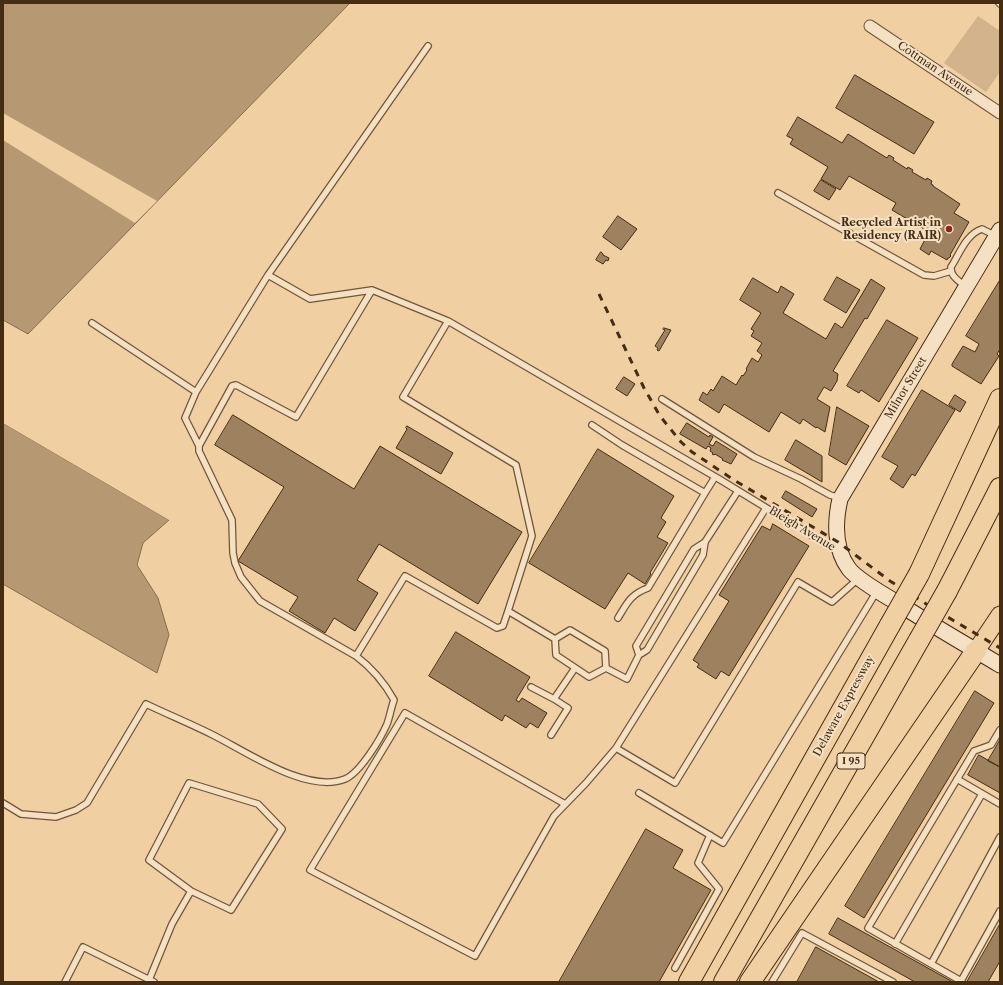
<!DOCTYPE html>
<html>
<head>
<meta charset="utf-8">
<style>
  body { margin:0 }
  #map { position:relative; width:1003px; height:985px; overflow:hidden; background:#f0cfa3; font-family:"Libre Caslon Text",serif }
  canvas { display:block }
  .frame { position:absolute; inset:0; border:4px solid #452d13; pointer-events:none }
</style>
</head>
<body>
<div id="map">
<canvas width="1003" height="985"></canvas>
<div class="frame"></div>
</div>
<script>
const ctx = document.querySelector('canvas').getContext('2d');
ctx.lineJoin = 'round';
function paint(path, color) { ctx.fillStyle = color; ctx.fill(path, 'evenodd'); }
function stroke(path, color, width, dash) { ctx.strokeStyle = color; ctx.lineWidth = width; ctx.lineCap = dash ? 'butt' : 'round'; ctx.setLineDash(dash || []); ctx.stroke(path); }
function write(font, color, halo, rows, align = 'center') {
  ctx.font = font + ' "Libre Caslon Text",serif'; ctx.lineWidth = 4; ctx.setLineDash([]); ctx.textBaseline = 'middle'; ctx.strokeStyle = halo; ctx.fillStyle = color; for (const [text, x, y, turn = 0] of rows) {
    ctx.save(); ctx.translate(x, y); ctx.rotate((+turn || 0) * Math.PI / 180); ctx.textAlign = isNaN(turn) ? turn : align; if (halo) ctx.strokeText(text, 0, 0); ctx.fillText(text, 0, 0); ctx.restore();
  }
}
const green = new Path2D(`
  M978,16l22,15v41l-14,20 -42,-29z`);
const water = new Path2D(`
  M3,3h347l-322,331 -25,-14z
  M3,423l166,97 -26,23 -6,22 21,33 11,37 -12,38 -154,-89z`);
const pier = new Path2D(`
  M3,113l154,88 -22,22 -132,-83z
  M3,421l166,96v3l-166,-97z`);
const building = new Path2D(`
  M855,75l79,47 -20,32 -78,-46z
  M798,117l44,26 6,-9 39,24 2,-3 5,3 -1,2 14,9 1,-2 5,3 -1,2 14,8 1,-2 5,3 -1,3 2,1v1l27,18 -6,9 15,9 -19,33 1,1 -2,2h-1l-1,2 -16,-9 -2,4 -9,-6 9,-17 -37,-22 4,-7 -47,-27 -9,14 -19,-11 7,-12 -38,-23 3,-5 -6,-3z
  M821,180l15,9 -7,11 -15,-9z
  M618,216l19,13 -16,21 -18,-13z
  M601,252l2,2v1l6,3 -1,3 -2,-1 -3,4 -7,-4z
  M837,277l23,13 -14,23 -22,-13z
  M753,278l25,15 3,-7 13,8 -11,19 43,26 9,-16 7,5 29,-49 14,9 -18,31 -2,-1 -32,53 5,3 -1,7 -6,10 -7,-4 -7,12 13,8 -5,25 -8,-5 -1,1 -13,-9 -3,5 -19,-12 -12,20 -45,-28 -5,9 -20,-13 4,-8 4,3 4,-6 2,2 9,-15 14,9 6,-10 1,1 4,-6 -1,-1 6,-11 6,4 4,-7 -5,-4 5,-8 -11,-7 3,-5 -3,-2 10,-16 -21,-13z
  M1000,280v69l-3,5 2,2 -18,28 -29,-18v-2l11,-18 12,6 4,-8 -13,-8z
  M887,320l31,18 -39,64 -18,-12 -2,3 -12,-7z
  M664,328l7,2 -12,21 -2,-1 1,-2 -3,-2 10,-16 -2,-1z
  M624,377l11,7 -8,12 -11,-7z
  M922,390l33,20 -40,66 -3,-2 -9,14 -13,-9 8,-13 -16,-9z
  M955,395l11,7 -6,10 -11,-7z
  M837,407l32,19 -23,39 -17,-10z
  M233,415l121,74 26,-43 142,86 -44,72 -99,-60 -22,36 21,13 -23,38 -21,-13 -9,15 -36,-22 9,-14 -60,-36 46,-74 -69,-42z
  M687,423l22,14 1,-2 3,2 -4,7 4,2 3,-5 21,13 -6,10 -9,-4 1,-1 -8,-5 -1,1 -2,-1 1,-1 -3,-2 1,-3 -3,-2 -2,3 -26,-15z
  M407,426l46,27 -12,21 -45,-26 11,-19 -1,-1z
  M796,440l26,16v26l-37,-22z
  M598,449l76,47 -13,22 5,4 -9,15 11,6 -18,30 1,1 -6,10 -17,-11 -23,36 -76,-46z
  M786,491l31,18 -5,8 -30,-19z
  M773,524l36,22 -80,130 -8,-5 -5,8 -19,-12 2,-3 -6,-4 36,-59 -10,-6 43,-69 8,4z
  M456,632l74,45 -14,23 3,2 3,-4 25,15 -9,15 -8,-5 -4,5 -21,-13 -3,6 -73,-45z
  M975,691l19,12 -130,215 -19,-12z
  M1000,740v27l-12,-6z
  M979,755l21,12v26l-32,-18z
  M646,829l37,21 -10,18 38,22 -52,92h-100z
  M838,918l115,64h-38l-86,-48z
  M1000,924v37l-12,21h-21z
  M816,947l63,35h-82z`);
const lane = new Path2D(`
  M999,3l1,1
  M778,193l146,82 10,1 17,-5
  M965,286c-6,-5 -15,-10 -14,-19 8,-12 15,-33 31,-38l14,7
  M372,290l-62,9 -42,-24 160,-229
  M448,321l271,158 118,72
  M92,323l104,69 72,-117
  M196,392l-11,26 14,28
  M662,399l92,58 47,22 29,16 10,3
  M592,425l30,20 83,48 10,-16
  M766,508l-150,240 59,35 123,-201 34,20 26,-23
  M705,542l-2,13 -56,95 -8,5 -3,-9 58,-97 11,-7 33,-51
  M508,611l24,-75 -16,-71 -113,-68 45,-76 -76,-31 -76,127 -60,-32 -4,1 -33,60v5l33,69 1,33 2,10 6,14 19,24 96,55 49,-80 92,52 6,-2 5,-15 47,28
  M618,618c9,-15 13,-24 30,-30l57,-95
  M555,639l1,16 33,22 17,-9
  M555,639l15,-9 35,21 1,17
  M606,668l21,11 12,-24
  M531,687l23,12
  M1000,730l-9,15 -17,6 -106,177 93,53 39,-70
  M551,735l17,-27 -14,-9 21,-31
  M957,779l43,25
  M639,793l84,50 154,-252
  M3,803l18,11 35,3 20,-7 11,-7 59,-99c23,11 45,20 67,31 34,17 94,59 132,44 15,-6 36,-41 42,-55 3,-8 4,-16 7,-24 -10,-18 -22,-32 -38,-44
  M565,804l-160,-91 -95,157 165,86 79,-140 32,-33 30,-35
  M895,944l87,-150
  M931,964l69,-127
  M675,968l44,-79 -21,-26 12,-28
  M149,980l23,-56 19,-33 40,19 51,-81 -24,-25 -69,-21 -40,77 42,31
  M65,982l18,-35 71,35
  M772,982l30,-49 91,49`);
const street = new Path2D(`
  M870,26l130,87`);
const secondary = new Path2D(`
  M1000,230l-160,269c-5,22 -6,50 9,70 8,10 35,26 47,33 34,22 69,42 104,63`);
const primary = new Path2D(`
  M976,651l24,-36`);
const highway = new Path2D(`
  M919,574l81,-175
  M947,591l53,-103
  M689,982l201,-357
  M724,982l195,-342
  M750,982l226,-331`);
const rail = new Path2D(`
  M599,294l45,94 16,28 21,26 11,10 42,28 104,62 52,39 44,28 66,39`);
const highwayBridge = new Path2D(`
  M890,625l29,-51
  M919,640l28,-49`);
const markers = [
  [949,229,4,"#8f2418"]
];
const shields = [
  [851,761,28]
];
const shieldNames = [
  ["I 95",851,761]
];
const streetNames = [
  ["Cottman Avenue",935,69,34],
  ["Milnor Street",906,388,-59],
  ["Bleigh Avenue",802,529,31],
  ["Delaware Expressway",844,706,-61]
];
const poiNames = [
  ["Recycled Artist in",941,223],
  ["Residency (RAIR)",941,236]
];
paint(green, '#d3b38b');
paint(water, '#b69872');
stroke(water, '#896d4c', 1);
paint(pier, '#f0cfa3');
paint(building, '#9e815e');
stroke(building, '#452d13', 1);
stroke(lane, '#705637', 8);
stroke(street, '#705637', 13);
stroke(secondary, '#452d13', 17);
stroke(primary, '#452d13', 19);
stroke(highway, '#452d13', 22);
stroke(lane, '#f5e0c3', 5.5);
stroke(street, '#f5e0c3', 11);
stroke(secondary, '#f5e0c3', 15);
stroke(primary, '#f0cfa3', 17);
stroke(highway, '#f0cfa3', 20);
stroke(rail, '#452d13', 3, [7, 7]);
stroke(highwayBridge, '#452d13', 22, []);
stroke(highwayBridge, '#f0cfa3', 20);
for (const [x, y, r, color] of markers) { const dot = new Path2D(); dot.arc(x, y, r, 0, 2 * Math.PI); ctx.fillStyle = color; ctx.fill(dot); stroke(dot, '#f5e0c3', 1.5); }
for (const [x, y, w] of shields) { const box = new Path2D(); box.roundRect(x - w / 2, y - 8, w, 16, 3); ctx.fillStyle = '#f5e0c3'; ctx.fill(box); stroke(box, '#452d13', 1); }
write('bold 10px', '#452d13', null, shieldNames);
write('11px', '#452d13', '#f5e0c3', streetNames);
write('bold 11px', '#452d13', '#f5e0c3', poiNames, 'right');
</script>
</body>
</html>
